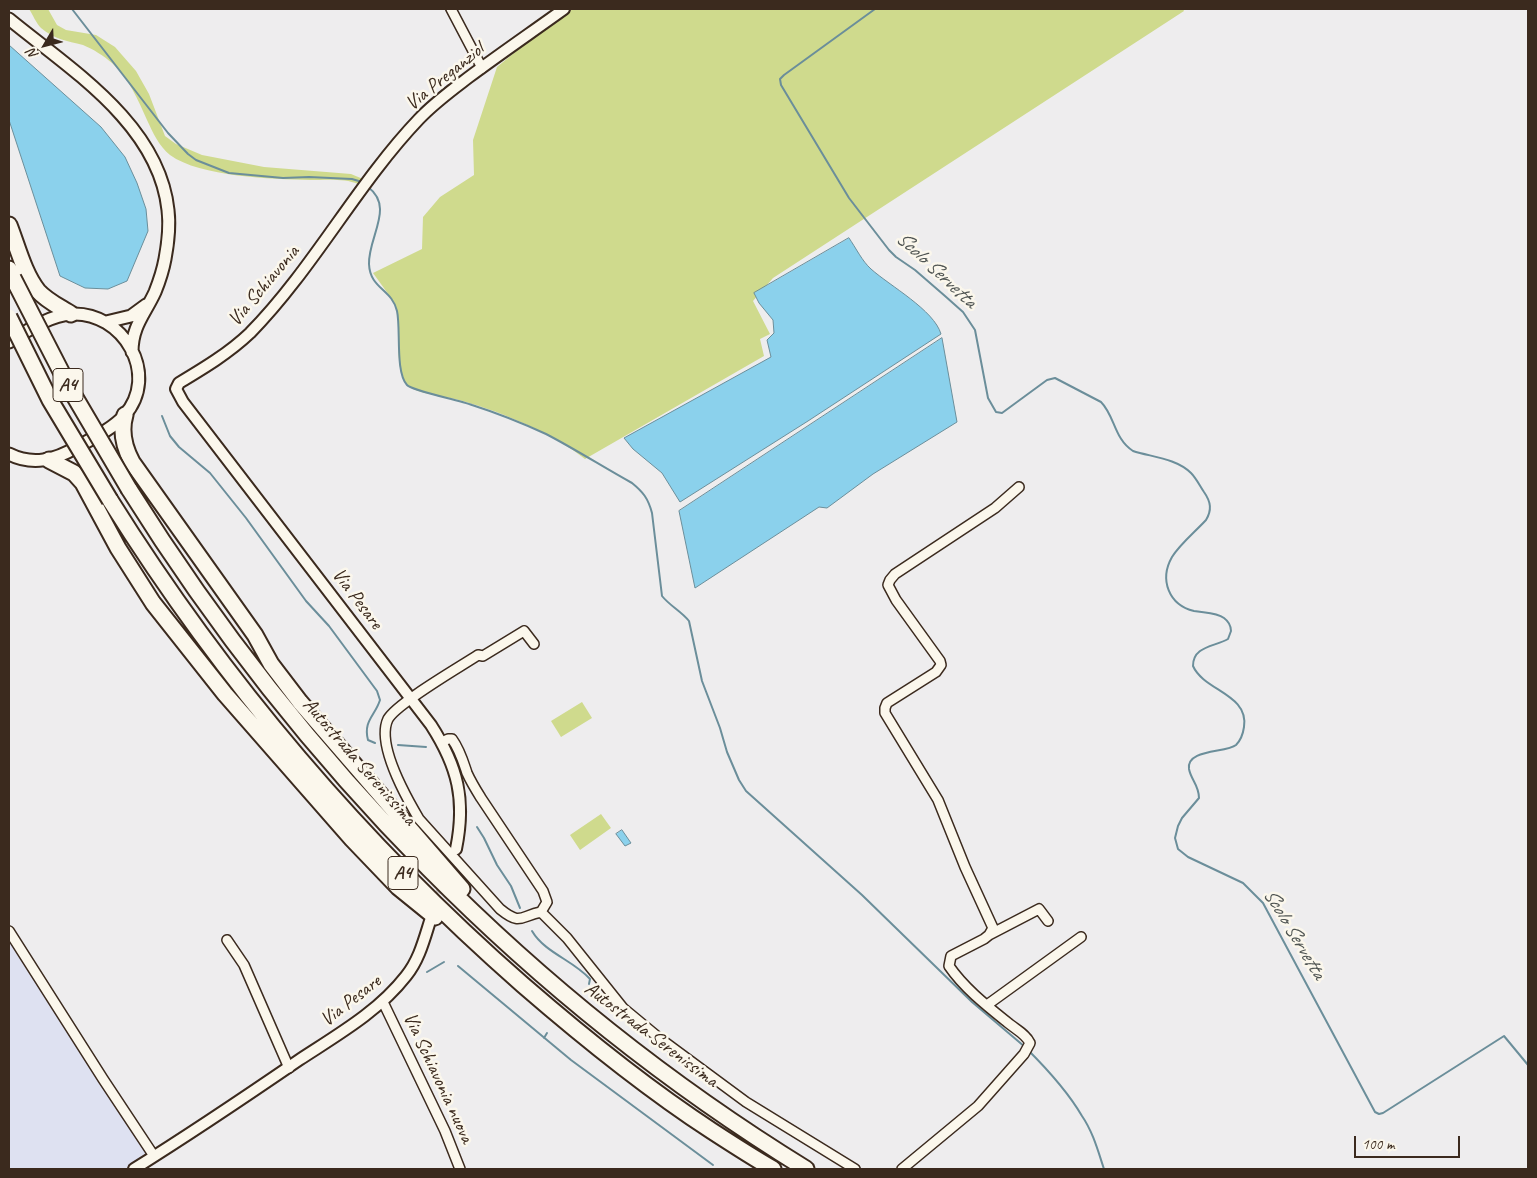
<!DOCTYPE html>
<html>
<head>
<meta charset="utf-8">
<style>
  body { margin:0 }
  #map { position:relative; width:1537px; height:1178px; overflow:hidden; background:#eeedee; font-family:Caveat,sans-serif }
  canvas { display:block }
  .frame { position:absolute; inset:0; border:10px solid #3b2a1e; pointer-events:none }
  .north { position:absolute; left:20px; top:20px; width:50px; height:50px; -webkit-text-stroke:4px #fbf7ec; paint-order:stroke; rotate:233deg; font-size:14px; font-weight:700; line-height:20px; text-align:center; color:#3b2a1e }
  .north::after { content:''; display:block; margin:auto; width:18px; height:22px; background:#3b2a1e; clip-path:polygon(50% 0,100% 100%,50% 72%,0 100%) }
  .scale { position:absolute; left:1354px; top:1136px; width:106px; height:22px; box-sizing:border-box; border:2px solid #3b2a1e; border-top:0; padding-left:6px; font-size:15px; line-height:18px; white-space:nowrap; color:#3b2a1e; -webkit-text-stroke:4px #fbf7ec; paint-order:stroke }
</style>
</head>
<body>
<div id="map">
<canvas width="1537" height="1178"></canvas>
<div class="frame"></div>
<div class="north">N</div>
<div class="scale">100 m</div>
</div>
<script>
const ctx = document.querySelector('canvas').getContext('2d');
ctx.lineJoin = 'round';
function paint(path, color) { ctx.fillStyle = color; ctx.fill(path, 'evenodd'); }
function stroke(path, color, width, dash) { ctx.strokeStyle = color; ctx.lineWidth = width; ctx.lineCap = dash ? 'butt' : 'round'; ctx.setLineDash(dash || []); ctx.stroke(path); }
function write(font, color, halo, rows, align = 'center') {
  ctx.font = font + ' Caveat,sans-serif'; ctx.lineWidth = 5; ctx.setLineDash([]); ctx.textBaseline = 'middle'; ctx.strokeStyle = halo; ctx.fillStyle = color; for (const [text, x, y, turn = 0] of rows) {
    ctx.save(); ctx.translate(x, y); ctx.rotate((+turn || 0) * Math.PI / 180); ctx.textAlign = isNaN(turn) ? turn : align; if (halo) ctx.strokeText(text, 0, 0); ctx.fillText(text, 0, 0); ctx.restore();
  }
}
const built = new Path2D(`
  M9,936l145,220 -19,13h-126z`);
const green = new Path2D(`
  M29,9h19l9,16 9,5 30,5 19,12 21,24 13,23 16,42 11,8 26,11 62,12 87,7 12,5 -5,5c-13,-6 -33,-4 -48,-4 -37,-1 -110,-3 -140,-25 -11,-9 -17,-22 -23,-35 -9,-20 -18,-42 -35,-57 -8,-7 -19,-14 -29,-18 -16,-4 -29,-6 -42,-17 -5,-5 -8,-13 -12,-19z
  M567,9h616l1,2 -411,267 -20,23 17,33 -10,5 4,17 -179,103c-32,-26 -90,-50 -130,-60 -12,-3 -44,-6 -50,-16 -10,-19 -5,-51 -8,-72l-3,-9 -21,-29 49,-24 1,-32 17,-20 34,-22 -1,-35 24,-73z
  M582,702l10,16 -31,19 -10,-16z
  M601,814l10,14 -31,22 -10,-15z`);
const water = new Path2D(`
  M9,45l92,82 24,30 12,26 9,26 2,22 -21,50 -19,8 -23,-1 -25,-12 -51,-156z
  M849,238c7,10 13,23 22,31 19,17 63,41 70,65l-133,87 -128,81 -18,-29 -29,-24 -9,-11 147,-81 -4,-17 7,-7 -1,-13 -14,-17 -5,-10z
  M942,338l15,84 -84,52 -46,34 -8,-1 -124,81 -16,-77z
  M622,830l9,13 -6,3 -9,-12z`);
const stream = new Path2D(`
  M72,9l96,124 20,21 8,6 33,13 54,5 26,-1 43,2 10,3
  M875,9l-91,66 -4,4 1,6 68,113 40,52 7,7 19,13 30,26 18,16 12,18 13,68 8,14 6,1 45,-33 8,-2 46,24c14,14 13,37 32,49 18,6 43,7 58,22 5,5 9,13 13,19 7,10 8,18 2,28 -11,12 -26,24 -34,37 -13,23 -3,48 22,54 10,2 22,1 30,7 4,3 7,8 7,13l-3,8c-14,8 -35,7 -35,27 11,25 56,28 51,61 -1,7 -3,13 -8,18 -10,8 -50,4 -47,24 2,11 10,16 10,29l-17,20 -4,8 -3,12 3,11 10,8 55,26 20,20 112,209 4,2 4,-1 121,-77 24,29
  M368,187c27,20 0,50 1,77 1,25 23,25 28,47 4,18 -2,61 10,74 5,6 53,15 65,20 25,8 50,18 74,29 29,15 57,33 86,49 11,9 16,15 20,30l10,83c8,10 19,15 27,25l13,60 18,47 7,24 12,28 7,11 116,104 110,107 53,45
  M162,416l8,20 9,11 31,26 36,45 60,83 23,25 48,65 3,9c-5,16 -17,21 -12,40l7,3
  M398,745l28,2
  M477,827l7,11 13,27 14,21 9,22
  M532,931c13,22 41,29 58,48l-1,5
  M458,966l113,94 142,105
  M427,972l17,-10
  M544,1038l3,-5
  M1028,1050c20,20 40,42 54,66 11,16 16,35 22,53`);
const tertiaryTunnel = new Path2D(`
  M435,908l21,-59`);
const minor = new Path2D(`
  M451,9l31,59
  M534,644l-10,-13 -41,25 -5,-1c-18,12 -81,48 -90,64 -12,25 18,78 31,100l81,90c21,17 20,7 41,3l26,26 56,70 35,29 88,65 109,67
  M442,742l6,-3h4c8,11 11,22 15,34 4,9 9,17 14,25l62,93 4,11 -6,10
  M9,931l94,148 51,77
  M989,935l50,-26 9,12
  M227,940l17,25 45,103
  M383,1002l62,129 15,38
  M987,1005l94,-68
  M902,1169l76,-63 46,-52 6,-11c-4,-9 -15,-14 -23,-21 -20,-16 -43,-34 -58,-56l2,-10 33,-17 5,-4 4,-7 -28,-61 -27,-67 -53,-87v-5l2,-5 49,-31 5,-7 -1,-4 -44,-61 -8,-15 2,-5 5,-6 100,-66 24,-21`);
const tertiary = new Path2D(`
  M456,849c10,-49 2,-82 -25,-124l-248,-323 -7,-13 3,-6c25,-15 50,-30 71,-50 63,-64 107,-149 169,-214 15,-16 33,-29 50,-42 31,-23 63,-45 95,-68
  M134,1169c56,-35 111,-72 165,-109 38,-25 79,-48 107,-84 13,-16 18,-36 24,-55`);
const secondary = new Path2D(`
  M9,19c61,50 150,105 159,191 2,16 0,33 -3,49 -2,11 -6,23 -10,33 -10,22 -23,34 -23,60
  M106,322l25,-6 15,-11
  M9,342c18,-11 41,-27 62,-28 52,-3 90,61 53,102 -12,13 -31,22 -47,31 -22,13 -44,19 -68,7`);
const motorway = new Path2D(`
  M9,225c8,20 15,49 29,66 9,10 22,16 33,23
  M9,269l4,9
  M125,415c-5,17 -1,32 7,47l123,173 16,29 29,38 162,187
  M49,460l25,13 9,10 35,65 35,55 72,91 127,145 46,48 37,30
  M129,489c172,275 401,510 677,680
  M110,500c114,182 252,344 413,485 60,52 123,103 189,146 20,13 40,26 61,38`);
const motorwayBridge = new Path2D(`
  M13,278l56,109 60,102
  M9,317l41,83 60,100`);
const shields = [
  [68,385,30],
  [403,873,30]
];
const shieldNames = [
  ["A4",68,385],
  ["A4",403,873]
];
const streetNames = [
  ["Via Preganziol",445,77,-39],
  ["Via Schiavonia",264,286,-50],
  ["Via Pesare",357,599,53],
  ["Autostrada Serenissima",359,762,49],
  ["Via Pesare",351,1001,-38],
  ["Autostrada Serenissima",651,1035,37],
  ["Via Schiavonia nuova",438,1078,65]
];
const waterNames = [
  ["Scolo Servetta",936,270,43],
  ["Scolo Servetta",1294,934,59]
];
paint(built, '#dee1f1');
paint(green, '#cfda8d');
paint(water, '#8bd1ec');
stroke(water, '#6b8e9a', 1);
stroke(stream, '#6b8e9a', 2);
stroke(tertiaryTunnel, '#cac6c4', 10, [10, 5]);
stroke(minor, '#3b2a1e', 12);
stroke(tertiary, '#3b2a1e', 14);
stroke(secondary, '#3b2a1e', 15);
stroke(motorway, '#3b2a1e', 19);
stroke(minor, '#fbf7ec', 9);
stroke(tertiary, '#fbf7ec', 10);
stroke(secondary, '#fbf7ec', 11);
stroke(motorway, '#fbf7ec', 15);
stroke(motorwayBridge, '#3b2a1e', 19, []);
stroke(motorwayBridge, '#fbf7ec', 15);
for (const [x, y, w] of shields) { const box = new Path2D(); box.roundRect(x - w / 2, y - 16.5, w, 33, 4); ctx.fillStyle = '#fbf7ec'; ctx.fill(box); stroke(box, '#3b2a1e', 1); }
write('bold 19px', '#3b2a1e', null, shieldNames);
write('20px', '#3b2a1e', '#fbf7ec', streetNames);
write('italic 21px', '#4f5452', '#fbf7ec', waterNames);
</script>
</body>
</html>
